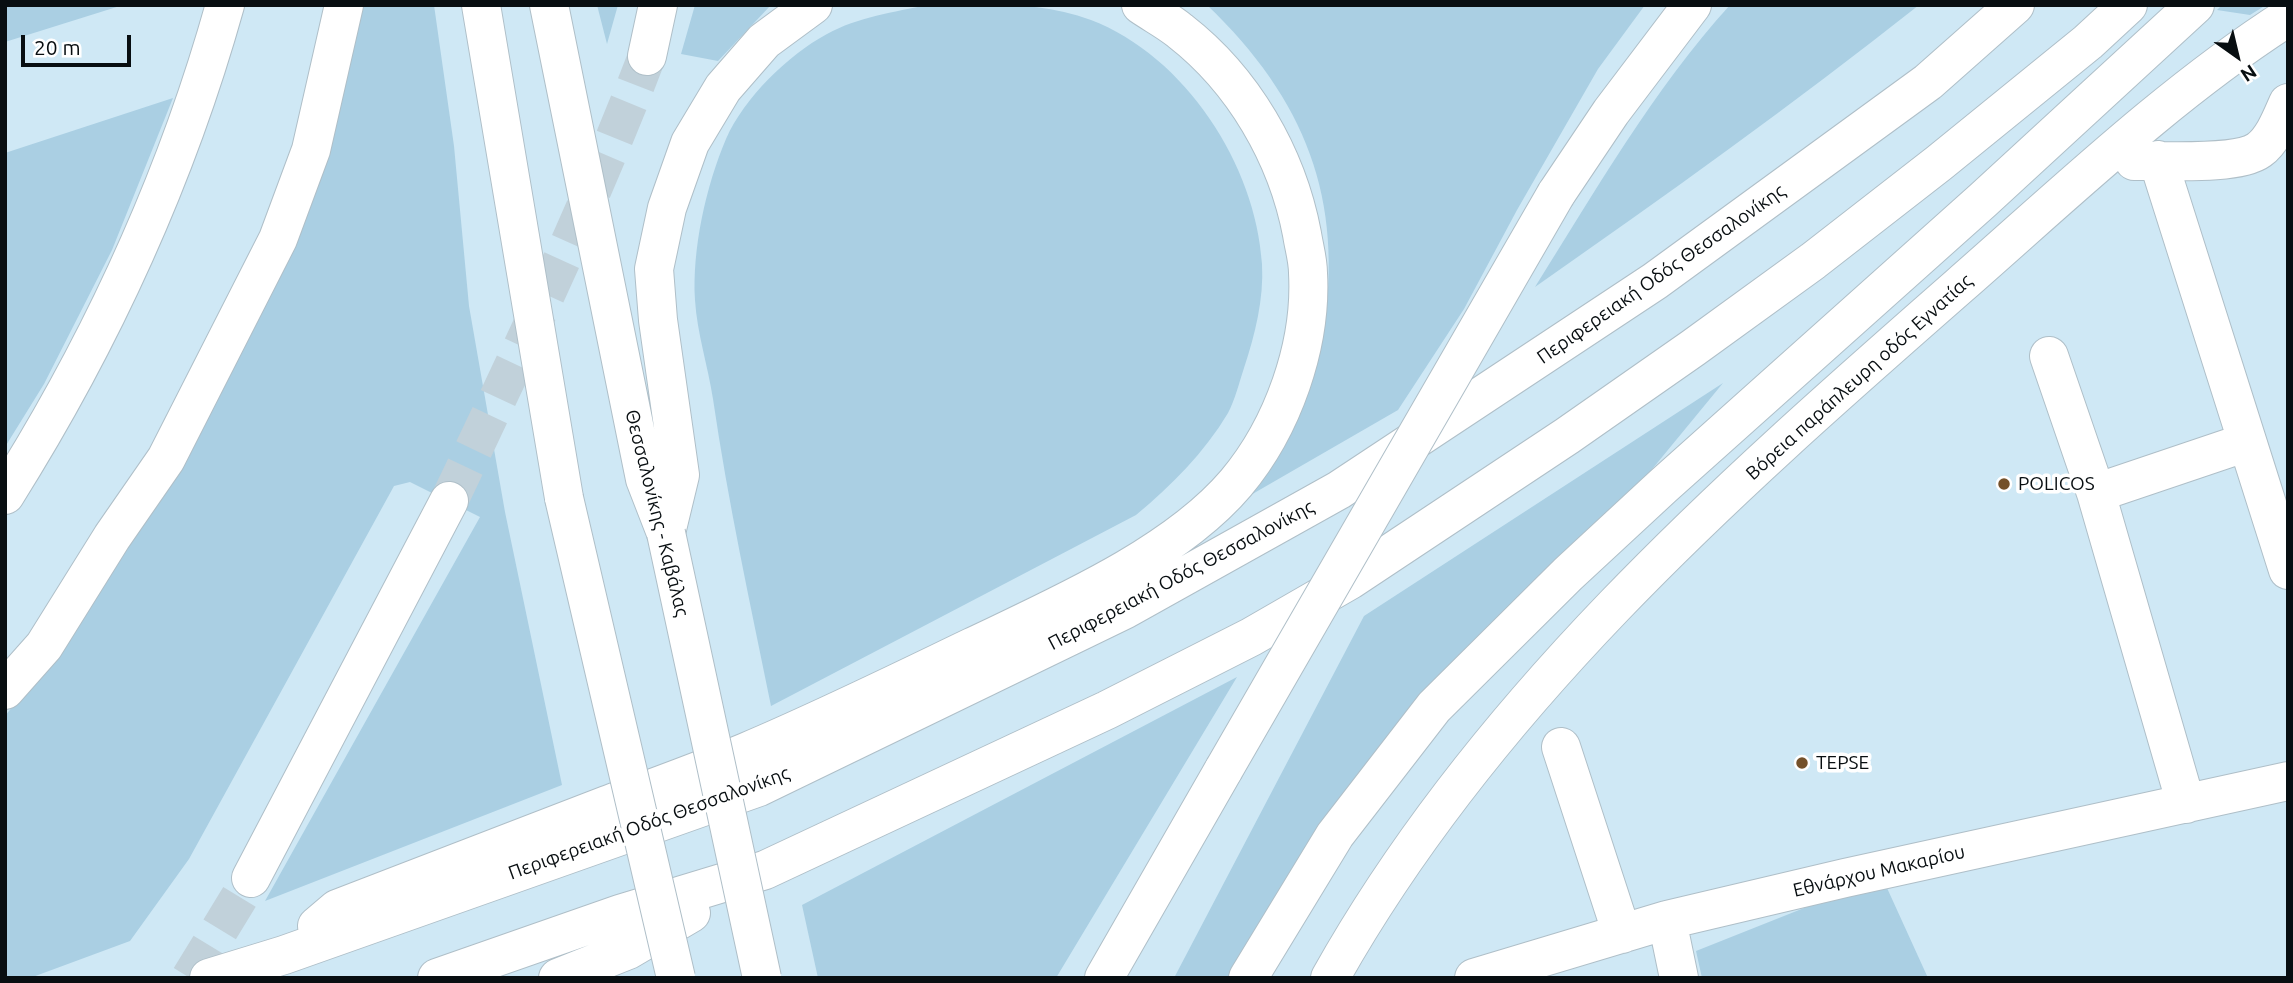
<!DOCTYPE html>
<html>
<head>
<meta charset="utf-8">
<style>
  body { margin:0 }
  #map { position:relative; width:2293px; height:983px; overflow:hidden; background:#e2f3fd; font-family:Ubuntu,sans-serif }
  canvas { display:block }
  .frame { position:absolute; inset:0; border:7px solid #080e11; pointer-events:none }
  .north { position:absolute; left:2202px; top:21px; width:70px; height:70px; -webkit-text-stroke:5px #fff; paint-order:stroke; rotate:146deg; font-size:19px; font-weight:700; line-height:28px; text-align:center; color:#080e11 }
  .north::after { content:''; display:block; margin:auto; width:24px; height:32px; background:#080e11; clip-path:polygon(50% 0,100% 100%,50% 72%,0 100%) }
  .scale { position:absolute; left:21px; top:35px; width:110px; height:32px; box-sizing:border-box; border:4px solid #080e11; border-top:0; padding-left:9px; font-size:21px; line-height:24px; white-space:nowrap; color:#080e11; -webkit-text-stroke:5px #fff; paint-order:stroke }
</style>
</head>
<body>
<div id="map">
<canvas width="2293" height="983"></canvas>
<div class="frame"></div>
<div class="north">N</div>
<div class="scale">20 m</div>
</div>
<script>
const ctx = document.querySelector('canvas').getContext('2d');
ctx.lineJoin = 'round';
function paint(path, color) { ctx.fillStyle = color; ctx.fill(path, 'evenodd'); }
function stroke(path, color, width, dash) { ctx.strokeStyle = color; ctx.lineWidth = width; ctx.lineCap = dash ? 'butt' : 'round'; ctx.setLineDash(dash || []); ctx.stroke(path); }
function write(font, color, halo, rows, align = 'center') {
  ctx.font = font + ' Ubuntu,sans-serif'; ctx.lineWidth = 7; ctx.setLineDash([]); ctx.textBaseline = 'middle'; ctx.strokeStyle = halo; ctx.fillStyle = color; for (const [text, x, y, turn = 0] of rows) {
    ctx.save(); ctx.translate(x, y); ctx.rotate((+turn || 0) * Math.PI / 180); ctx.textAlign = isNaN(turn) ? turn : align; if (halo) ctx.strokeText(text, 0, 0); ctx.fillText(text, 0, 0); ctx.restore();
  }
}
const built = new Path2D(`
  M5,5h2283v973h-2283z`);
const green = new Path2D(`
  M5,5h118l-118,37z
  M346,5h88l20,141 15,160 36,206 57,273 -297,116 215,-384 -70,-35 -16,4 -205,373 -59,82 -100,37h-25v-262l16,-20 159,-238z
  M597,5h21l-11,39z
  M695,5h76l-53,56 -37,-7z
  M928,5c56,0 109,-5 163,15 94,36 165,145 171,244 2,35 -7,71 -18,104 -5,15 -9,32 -16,45 -24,40 -56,72 -92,102l-365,191c-21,-103 -43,-204 -58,-307 -5,-33 -16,-66 -18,-99 -3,-51 11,-114 31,-161 18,-41 62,-84 101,-105 31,-17 67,-22 101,-29z
  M1207,5h438l-47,64 -81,141 -53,99 -66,101 -149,86 74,-162c22,-135 -18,-235 -116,-329z
  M1730,5h189c-125,99 -254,191 -384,282 61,-97 118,-197 195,-282z
  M2222,5h44l-16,10 -33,-5z
  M173,98l-61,152 -68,134 -39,63v-294z
  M1723,383l-79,96 -377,433 -39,66h-54l190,-362z
  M1237,677l-181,301h-238l-16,-73z
  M1882,877l46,101h-226l-6,-27z`);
const highwayTunnel = new Path2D(`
  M449,501c70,-147 140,-293 198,-445
  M190,978l61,-100`);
const minor = new Path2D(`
  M2158,160l130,410
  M2134,161c29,-1 103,5 125,-11 14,-10 22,-31 29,-47
  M2049,356l47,137 151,-51
  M2096,493l90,311
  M5,495c97,-154 171,-315 220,-490
  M1561,747l61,187
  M1667,920l12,58
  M1330,978c154,-275 395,-487 629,-692 104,-91 213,-195 329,-269
  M1474,978l193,-58 178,-42 443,-97`);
const highway = new Path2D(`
  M481,5l83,493
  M549,5l96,474 21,54
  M647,56l11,-51
  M1556,194l55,-82 81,-107
  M666,533l14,-58 -22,-155 -4,-51 13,-61 23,-65 33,-55 41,-47 49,-36
  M5,690l39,-44 68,-109 54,-78 112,-220 33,-89 33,-145
  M251,878l198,-377
  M317,926l20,-17c90,-35 180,-69 270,-104 46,-17 93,-34 139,-53 76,-32 151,-69 226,-105 86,-41 203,-92 264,-164 47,-56 76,-138 72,-210 0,-13 -4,-26 -6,-39 -15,-79 -59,-154 -122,-203 -12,-10 -26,-17 -39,-26
  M209,978l75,-23 475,-168 365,-177 215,-120 316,-209 273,-199 87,-77
  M437,978l183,-64 145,-44 342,-160 144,-73 99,-57 217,-144 126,-88 120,-87 126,-98 149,-121 40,-37
  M558,978l70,-28 63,-37
  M1104,978l120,-209
  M1248,978l87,-143 99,-128 134,-133 95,-88 320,-286 212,-195`);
const highwayBridge = new Path2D(`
  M564,498l112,480
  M666,533l96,445
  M1224,769l332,-575`);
const markers = [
  [2004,484,7,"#74512a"],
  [1802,763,7,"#74512a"]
];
const streetNames = [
  ["Περιφερειακή Οδός Θεσσαλονίκης",1661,274,-35],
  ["Βόρεια παράπλευρη οδός Εγνατίας",1859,377,-42],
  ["Θεσσαλονίκης - Καβάλας",657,513,76],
  ["Περιφερειακή Οδός Θεσσαλονίκης",1181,575,-28],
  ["Περιφερειακή Οδός Θεσσαλονίκης",649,823,-20],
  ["Εθνάρχου Μακαρίου",1879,871,-13]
];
const poiNames = [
  ["POLICOS",2018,484],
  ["TEPSE",1816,763]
];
paint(built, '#cfe8f5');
paint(green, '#aacfe3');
stroke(highwayTunnel, '#c1d1da', 38, [38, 19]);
stroke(minor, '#afbfc8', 40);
stroke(highway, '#afbfc8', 40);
stroke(minor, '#fff', 38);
stroke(highway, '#fff', 38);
stroke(highwayBridge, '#afbfc8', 40, []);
stroke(highwayBridge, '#fff', 38);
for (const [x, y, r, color] of markers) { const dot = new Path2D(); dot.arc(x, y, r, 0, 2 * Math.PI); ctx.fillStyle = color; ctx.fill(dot); stroke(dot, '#fff', 2.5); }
write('19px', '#080e11', '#fff', streetNames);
write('19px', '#080e11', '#fff', poiNames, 'left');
</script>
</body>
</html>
